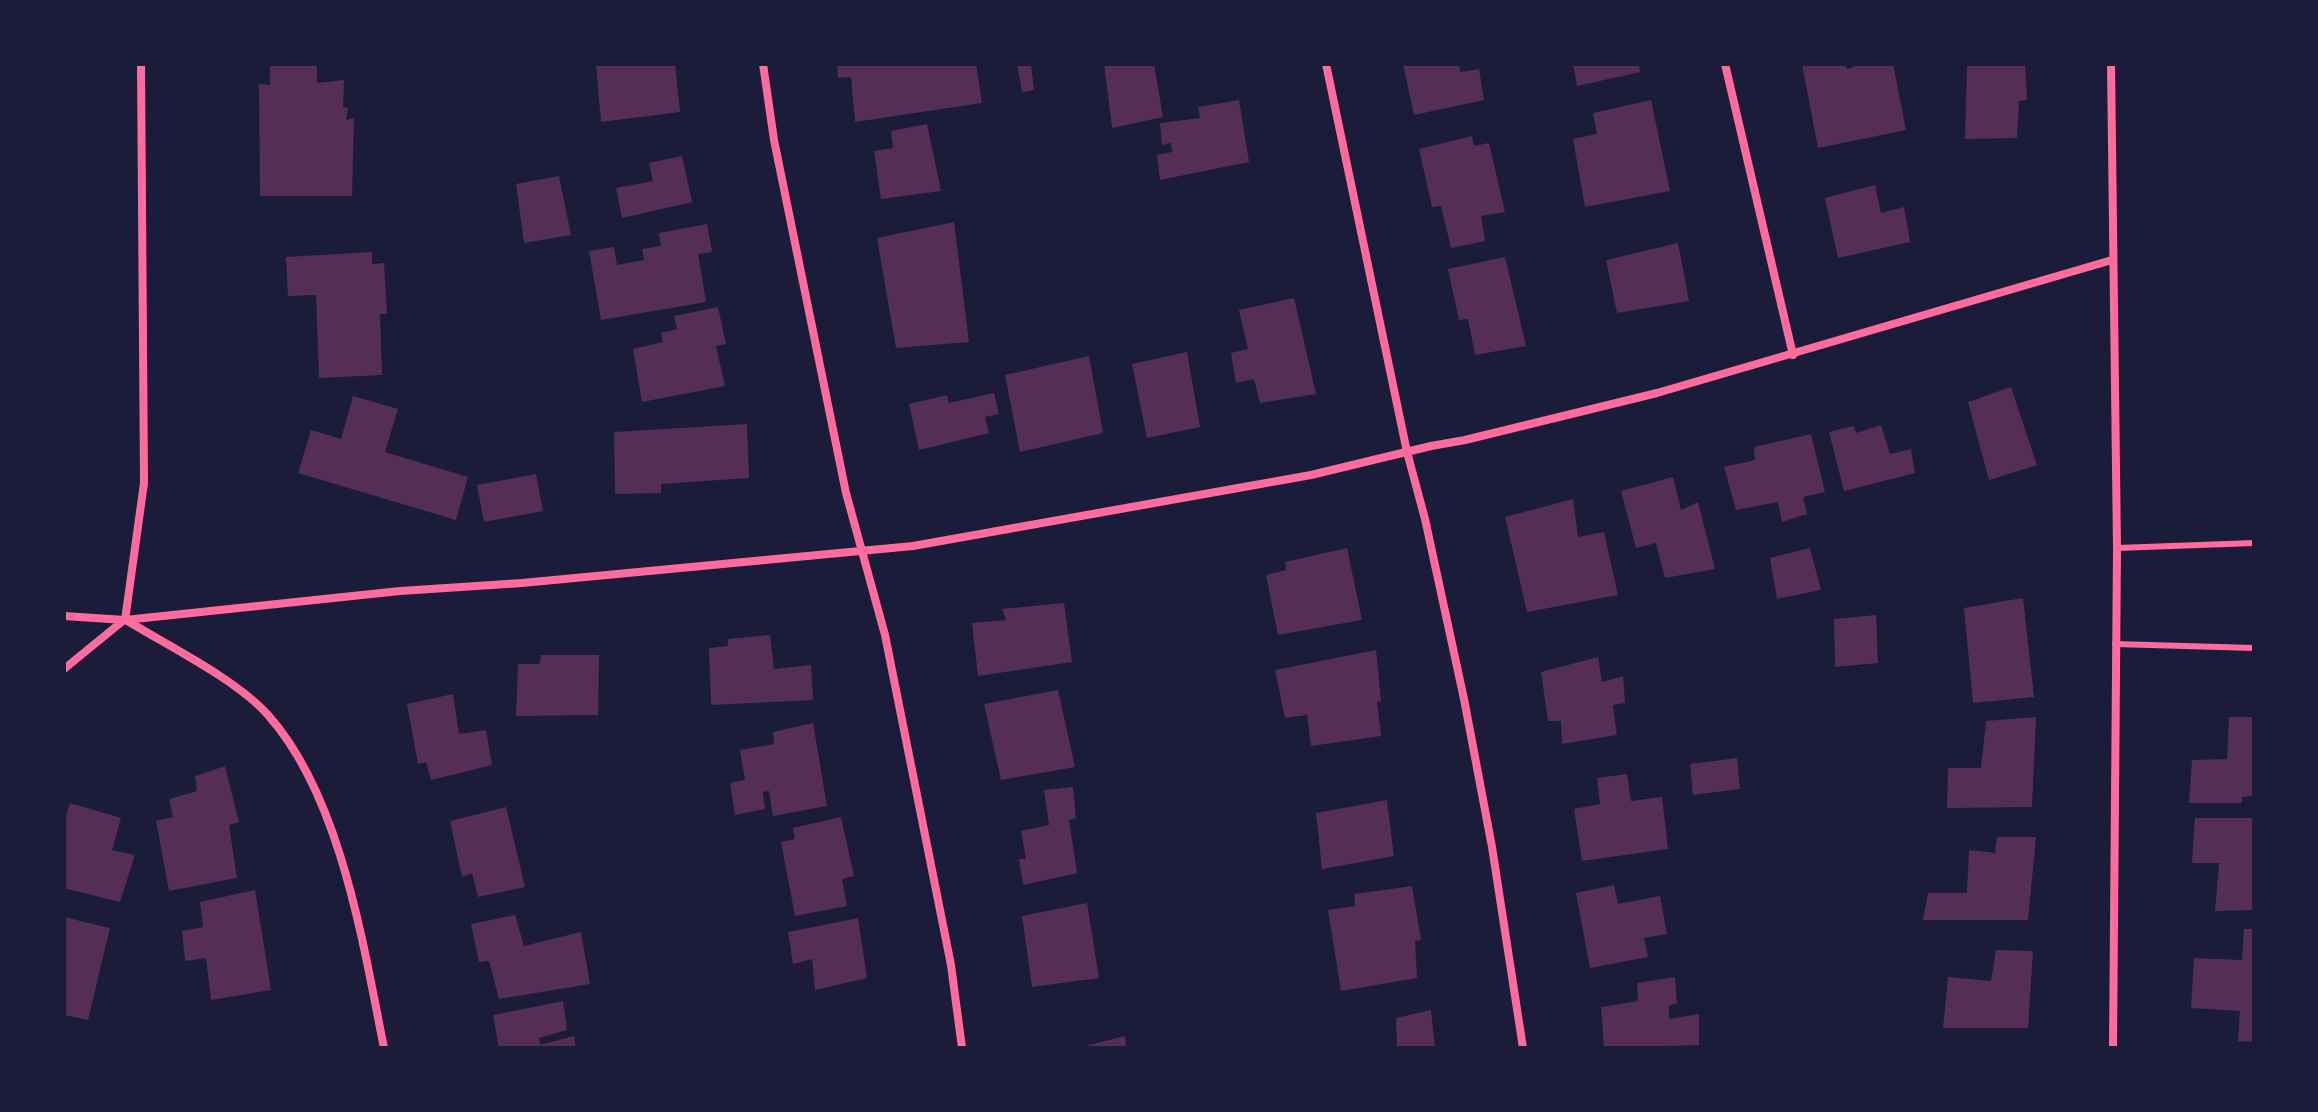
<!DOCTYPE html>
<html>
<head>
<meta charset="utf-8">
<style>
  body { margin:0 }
  #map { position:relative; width:2318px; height:1112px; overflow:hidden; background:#1b1b3a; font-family:"Libre Baskerville",serif }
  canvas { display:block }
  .frame { position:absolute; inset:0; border:66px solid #1b1b3a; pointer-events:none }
</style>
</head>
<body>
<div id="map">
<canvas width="2318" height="1112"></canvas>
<div class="frame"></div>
</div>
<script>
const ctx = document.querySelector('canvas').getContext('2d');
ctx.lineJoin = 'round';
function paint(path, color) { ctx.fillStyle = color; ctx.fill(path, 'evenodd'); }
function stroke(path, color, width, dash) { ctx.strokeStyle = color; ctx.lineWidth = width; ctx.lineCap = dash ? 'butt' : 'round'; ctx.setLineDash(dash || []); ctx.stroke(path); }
const building = new Path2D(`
  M270,64h47v19l27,-3 -1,27 5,1 -2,12 8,-2 -2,78h-92l-1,-112 11,1z
  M596,64h79l5,48 -79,10z
  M837,64h139l6,39 -127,19 -4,-45 -13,1z
  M1017,64h14l3,26 -12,2z
  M1104,64h50l9,53 -51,11z
  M1403,64h56l1,8 19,-3 5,31 -70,15z
  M1573,64h66l1,8 -63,14z
  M1802,64h43l2,5 15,-5h31l13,66 -88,18z
  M1967,64h58l2,36 -8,1 -2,37 -52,1z
  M1239,100l10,62 -89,18 -3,-25 15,-3 -1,-9 -9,2 -2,-22 40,-5 -2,-11z
  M1651,100l19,91 -85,16 -12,-68 24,-5 -4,-21z
  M927,124l14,67 -60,8 -7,-48 19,-3 -2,-17z
  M1472,136l2,10 15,-3 16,69 -24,4 4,25 -34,7 -10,-42 -9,1 -13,-58z
  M682,156l10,46 -70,16 -6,-30 37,-7 -4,-18z
  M559,176l12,59 -47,8 -8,-59z
  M1875,185l6,28 23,-6 6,35 -72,16 -13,-60z
  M954,222l15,120 -73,6 -19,-110z
  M707,224l5,28 -14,2 8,48 -105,18 -12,-69 25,-4 3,18 27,-5 -2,-11 19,-3 -2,-13z
  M1678,243l11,58 -72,12 -11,-53z
  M372,252v12l12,-1 3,51h-7l2,61 -63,3 -3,-83 -28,1 -2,-39z
  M1505,257l21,89 -51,9 -7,-36 -9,1 -11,-51z
  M1294,298l22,96 -56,9 -6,-24 -18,4 -5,-30 17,-4 -9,-39z
  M718,307l8,37 -10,2 9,40 -83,16 -9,-53 30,-7 -2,-9 16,-4 -3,-13z
  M1187,352l13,75 -53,11 -15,-74z
  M1089,356l14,77 -83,19 -15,-77z
  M2011,387l26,78 -48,15 -21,-78z
  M994,393l5,21 -14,3 4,16 -70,17 -10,-46 38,-9 2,8z
  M353,396l45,13 -13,43 83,25 -12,43 -158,-47 13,-43 30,9z
  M747,424l2,54 -88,6v9l-46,1 -1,-62z
  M1881,425l9,29 21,-5 4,24 -71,18 -15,-59 25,-6 2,7z
  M1811,434l14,58 -22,5 4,17 -25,8 -4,-20 -42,8 -12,-43 31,-7 -1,-13z
  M536,474l7,37 -59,11 -7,-37z
  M1673,477l8,33 17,-8 17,67 -50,9 -9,-35 -20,5 -15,-57z
  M1573,499l5,38 26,-5 14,63 -91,17 -22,-95z
  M1347,548l15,72 -84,15 -12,-60 20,-5 -1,-8z
  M1810,548l11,42 -44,9 -7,-41z
  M2023,598l11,99 -61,6 -9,-95z
  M1064,603l8,59 -94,14 -6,-53 34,-3 -4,-11z
  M1876,615l2,48 -43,4 -1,-48z
  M770,635l4,34 37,-4 2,35 -102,5 -2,-57 19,-2v-7z
  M1376,650l5,51 -4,1 4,34 -70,10 -4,-31 -22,3 -10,-48z
  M541,655h58l-1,60 -82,1 2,-52h22z
  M1598,657l4,25 21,-6 2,27 -12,2 4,30 -55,9 -1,-23h-13l-7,-49z
  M1058,690l17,77 -74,13 -17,-76z
  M453,694l6,40 27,-4 6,35 -61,15 -5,-18 -8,2 -11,-60z
  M2036,717l-4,90 -85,1 1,-40h33l5,-47z
  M2229,717h25v79l-12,1v6h-53l3,-43 35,-1z
  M813,723l14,83 -54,10 -4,-25 -6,1 2,17 -30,6 -5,-32 15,-3 -5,-30 34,-6 -1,-12z
  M1737,758l3,31 -47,6 -3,-31z
  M225,766l14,56 -10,3 8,53 -68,13 -13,-70 17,-4 -4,-18 28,-8 -2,-15z
  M1627,774l4,27 31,-4 6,52 -86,12 -8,-52 26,-5 -3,-26z
  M1073,787l3,31 -7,2 8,53 -54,12 -4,-26h7l-5,-28 28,-6 -5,-35z
  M1387,800l7,56 -72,13 -6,-56z
  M70,803l51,15 -9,32 23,5 -15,47 -56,-14v-65z
  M506,807l19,80 -47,10 -6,-24 -10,4 -12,-56z
  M841,817l13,59 -12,3 5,27 -52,10 -14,-74 14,-3 -2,-11z
  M2195,818h59v92l-39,1 4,-48h-27z
  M1997,837h39l-8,83h-105l5,-27h39l2,-43 26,3z
  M1614,885l4,19 42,-8 7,38 -23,4 4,19 -58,11 -14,-75z
  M1412,886l9,54 -6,1 2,37 -76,13 -13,-81 27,-4 -1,-12z
  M255,890l16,100 -60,10 -5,-42 -21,3 -3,-30 21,-4 -3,-25z
  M1087,903l12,75 -67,9 -10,-71z
  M515,915l9,31 57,-14 9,52 -91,15 -10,-38 -10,1 -8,-38z
  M64,917l46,11 -22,92 -24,-5z
  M858,918l9,60 -52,12 -3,-31 -19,5 -5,-32z
  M2244,929h10v113l-16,-1 2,-30 -49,-3 3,-50 48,2z
  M1996,950l37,1 -5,77h-85l5,-51 43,4z
  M1675,977l2,27 -8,1v14l30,-5v31l-95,3 -3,-41 37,-6 -1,-18z
  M563,1001l4,29 -28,8 1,7 34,-9 2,12h-77l-6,-33z
  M1431,1010l4,38h-38l-1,-30z
  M1125,1036l1,12h-43l-1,-1z`);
const service = new Path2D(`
  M2117,548l137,-5
  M2115,644l139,4`);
const minor = new Path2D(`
  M763,64l11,76 72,353 39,142 66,330 11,83
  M1326,64l81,388 18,67 39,180 28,148 31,201
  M1725,64l68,291
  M2111,64l6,484 -4,500
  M64,616l61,4 275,-29 122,-8 391,-37 398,-71 120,-29 34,-6 192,-47 455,-133
  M125,620l19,-137 -3,-419
  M126,620c42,26 110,59 142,95 73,82 95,229 116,333
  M64,669l60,-49`);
paint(building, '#542f53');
stroke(service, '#ff6b9d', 6);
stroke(minor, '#ff6b9d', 8);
</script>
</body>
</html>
